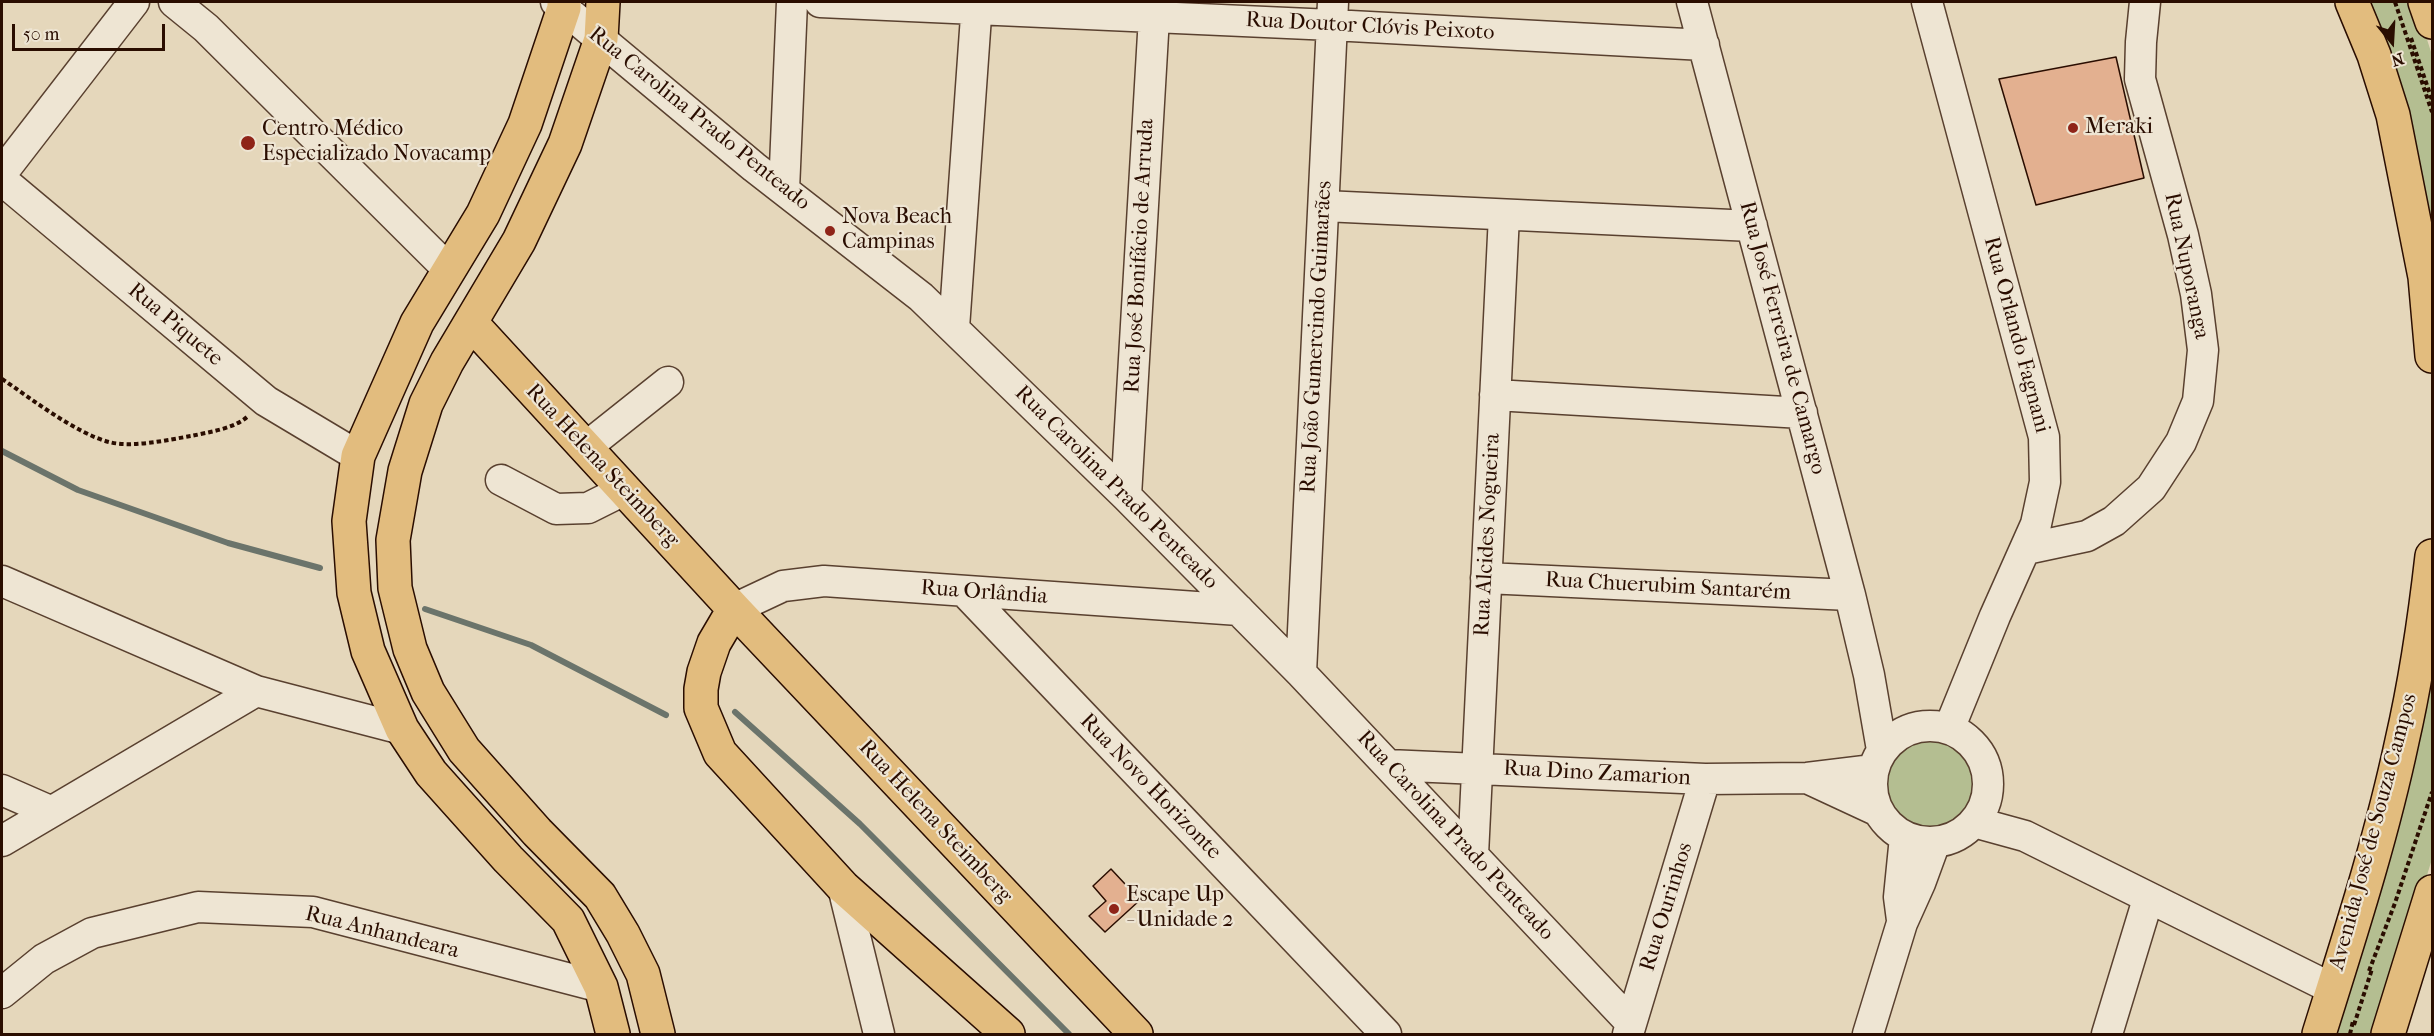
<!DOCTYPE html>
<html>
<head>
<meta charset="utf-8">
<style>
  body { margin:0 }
  #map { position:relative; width:2434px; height:1036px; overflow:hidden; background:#e5d7bb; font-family:"IM FELL French Canon",serif }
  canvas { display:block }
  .frame { position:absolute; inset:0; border:3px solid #2a0d00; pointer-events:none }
  .north { position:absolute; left:2362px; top:12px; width:60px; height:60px; -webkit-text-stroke:4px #eee5d3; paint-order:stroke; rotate:162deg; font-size:16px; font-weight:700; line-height:24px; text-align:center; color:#2a0d00 }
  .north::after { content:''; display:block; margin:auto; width:21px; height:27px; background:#2a0d00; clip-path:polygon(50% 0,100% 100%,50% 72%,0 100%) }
  .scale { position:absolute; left:12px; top:24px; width:153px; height:27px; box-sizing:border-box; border:3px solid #2a0d00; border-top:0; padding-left:8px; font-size:18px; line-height:21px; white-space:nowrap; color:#2a0d00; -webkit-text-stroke:4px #eee5d3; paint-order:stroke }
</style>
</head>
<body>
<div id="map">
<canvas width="2434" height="1036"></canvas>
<div class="frame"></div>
<div class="north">N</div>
<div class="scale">50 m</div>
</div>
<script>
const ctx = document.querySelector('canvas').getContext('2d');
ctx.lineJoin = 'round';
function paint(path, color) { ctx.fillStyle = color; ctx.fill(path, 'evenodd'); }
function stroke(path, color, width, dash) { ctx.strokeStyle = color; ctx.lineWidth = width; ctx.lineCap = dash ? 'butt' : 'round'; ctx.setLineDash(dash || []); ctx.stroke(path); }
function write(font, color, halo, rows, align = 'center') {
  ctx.font = font + ' "IM FELL French Canon",serif'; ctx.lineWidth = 4.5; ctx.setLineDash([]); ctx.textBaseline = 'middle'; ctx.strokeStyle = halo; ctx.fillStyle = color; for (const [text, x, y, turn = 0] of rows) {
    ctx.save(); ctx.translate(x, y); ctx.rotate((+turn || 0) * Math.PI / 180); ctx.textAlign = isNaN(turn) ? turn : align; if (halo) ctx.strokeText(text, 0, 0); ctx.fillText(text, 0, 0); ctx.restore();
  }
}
const green = new Path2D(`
  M2362,2h53l17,53v218z
  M2432,656v203l-54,175h-50z
  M1881 784a48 48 0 1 1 96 0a48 48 0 1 1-96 0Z`);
const stream = new Path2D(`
  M2,451l76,39 150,53 92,25
  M425,609l106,36 135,70
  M735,712l125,112 209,210`);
const building = new Path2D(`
  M2116,57l28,121 -108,27 -37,-126z
  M1111,869l29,31 -35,32 -16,-16 17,-15 -13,-15z`);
const path = new Path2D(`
  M2395,2l37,110
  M2411,38l21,62
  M2,379c30,20 73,54 107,63 23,6 58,-2 82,-6 18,-4 42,-7 56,-19
  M2369,971l26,-68 37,-111
  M2354,1025l18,-56
  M2350,1034l3,-13`);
const minor = new Path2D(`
  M174,2l32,26 243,242
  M556,2l198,165 167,130 205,199 175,177 330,350
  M820,2l512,23 372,20
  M1692,2l158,593 19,80 13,75
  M1927,2l117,435 1,45 -9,42 -41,92 -46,113
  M2,173l132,-171
  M2,180l264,221 92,55
  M784,190l8,-188
  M1324,206l428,20
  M954,328l23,-326
  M1495,395l307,18
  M585,448l83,-66
  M501,480l55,29 32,-1 36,-18
  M1126,496l28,-479
  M2026,549l61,-13 27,-15 37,-33 30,-46 17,-41 5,-51 -7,-56 -13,-59 -43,-156 1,-37 4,-40
  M1486,578l364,17
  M2,581l254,110
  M965,592l421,442
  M734,609l49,-23 41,-5 415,29
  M1301,673l32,-671
  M1872 784a58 58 0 1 1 116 0a58 58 0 1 1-116 0Z
  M1388,765l317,14 102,-1 66,-8
  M1807,778l71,33
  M2,790l48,21
  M1974,822l51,14 308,153
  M2,841l254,-150 146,38
  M1473,855l31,-640
  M843,887l36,147
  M1902,920l-3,-23 6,-60
  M2,993l42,-34 48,-26 106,-26 115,5 288,75
  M1628,1034l77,-255
  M1868,1034l34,-111 18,-40 15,-41
  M2107,1034l41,-135`);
const major = new Path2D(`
  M564,2v6l-39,116 -42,90 -66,109 -59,133 -9,65 5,72 14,58 34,78 29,44 77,86 60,61 33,67 12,47
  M603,2l-2,37 -36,105 -46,97 -72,121 -21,42 -21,67 -12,69 2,48 15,61 18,43 36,58 73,82 63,64 23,38 20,40 15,60
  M471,323l263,286 402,425
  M734,609l-20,34 -10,29 -3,17v19l19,45 123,134 165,147`);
const highway = new Path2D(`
  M2352,2l22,53 19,60 32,162 7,79
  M2425,2l7,20
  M2319,1034c30,-96 62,-194 83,-293 14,-61 23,-123 30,-185
  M2388,1034l44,-142`);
const markers = [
  [2073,128,6,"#8f2418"],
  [248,143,8,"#8f2418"],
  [830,231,6,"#8f2418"],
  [1114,909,6,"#8f2418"]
];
const streetNames = [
  ["Rua Doutor Clóvis Peixoto",1370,27,3],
  ["Rua Carolina Prado Penteado",699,119,39],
  ["Rua José Bonifácio de Arruda",1140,256,-87],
  ["Rua Nuporanga",2186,266,78],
  ["Rua Piquete",175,325,40],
  ["Rua Orlando Fagnani",2016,335,75],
  ["Rua João Gumercindo Guimarães",1317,337,-87],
  ["Rua José Ferreira de Camargo",1782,338,75],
  ["Rua Helena Steimberg",602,466,47],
  ["Rua Carolina Prado Penteado",1116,488,45],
  ["Rua Alcides Nogueira",1488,535,-87],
  ["Rua Chuerubim Santarém",1668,587,3],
  ["Rua Orlândia",984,593,4],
  ["Rua Dino Zamarion",1597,774,3],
  ["Rua Novo Horizonte",1150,787,46],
  ["Rua Helena Steimberg",935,822,47],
  ["Avenida José de Souza Campos",2374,832,-75],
  ["Rua Carolina Prado Penteado",1455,836,47],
  ["Rua Ourinhos",1667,907,-73],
  ["Rua Anhandeara",382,933,14]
];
const poiNames = [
  ["Meraki",2085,128],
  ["Centro Médico",262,130],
  ["Especializado Novacamp",262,155],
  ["Nova Beach",842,218],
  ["Campinas",842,243],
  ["Escape Up",1126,896],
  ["- Unidade 2",1126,921]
];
paint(green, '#b4be91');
stroke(stream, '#6b746b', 6);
paint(building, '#e3b090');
stroke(building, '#2a0d00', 1.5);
stroke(minor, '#59402f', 33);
stroke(major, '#2a0d00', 36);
stroke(highway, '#2a0d00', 36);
stroke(path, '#2a0d00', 4, [4.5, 3]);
stroke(minor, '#eee5d3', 30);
stroke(major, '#e2bc7e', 33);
stroke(highway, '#e2bc7e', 33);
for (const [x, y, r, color] of markers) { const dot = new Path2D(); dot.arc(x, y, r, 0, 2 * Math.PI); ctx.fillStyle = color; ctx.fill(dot); stroke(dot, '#eee5d3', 2); }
write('22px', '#2a0d00', '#eee5d3', streetNames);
write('22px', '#2a0d00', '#eee5d3', poiNames, 'left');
</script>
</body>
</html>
